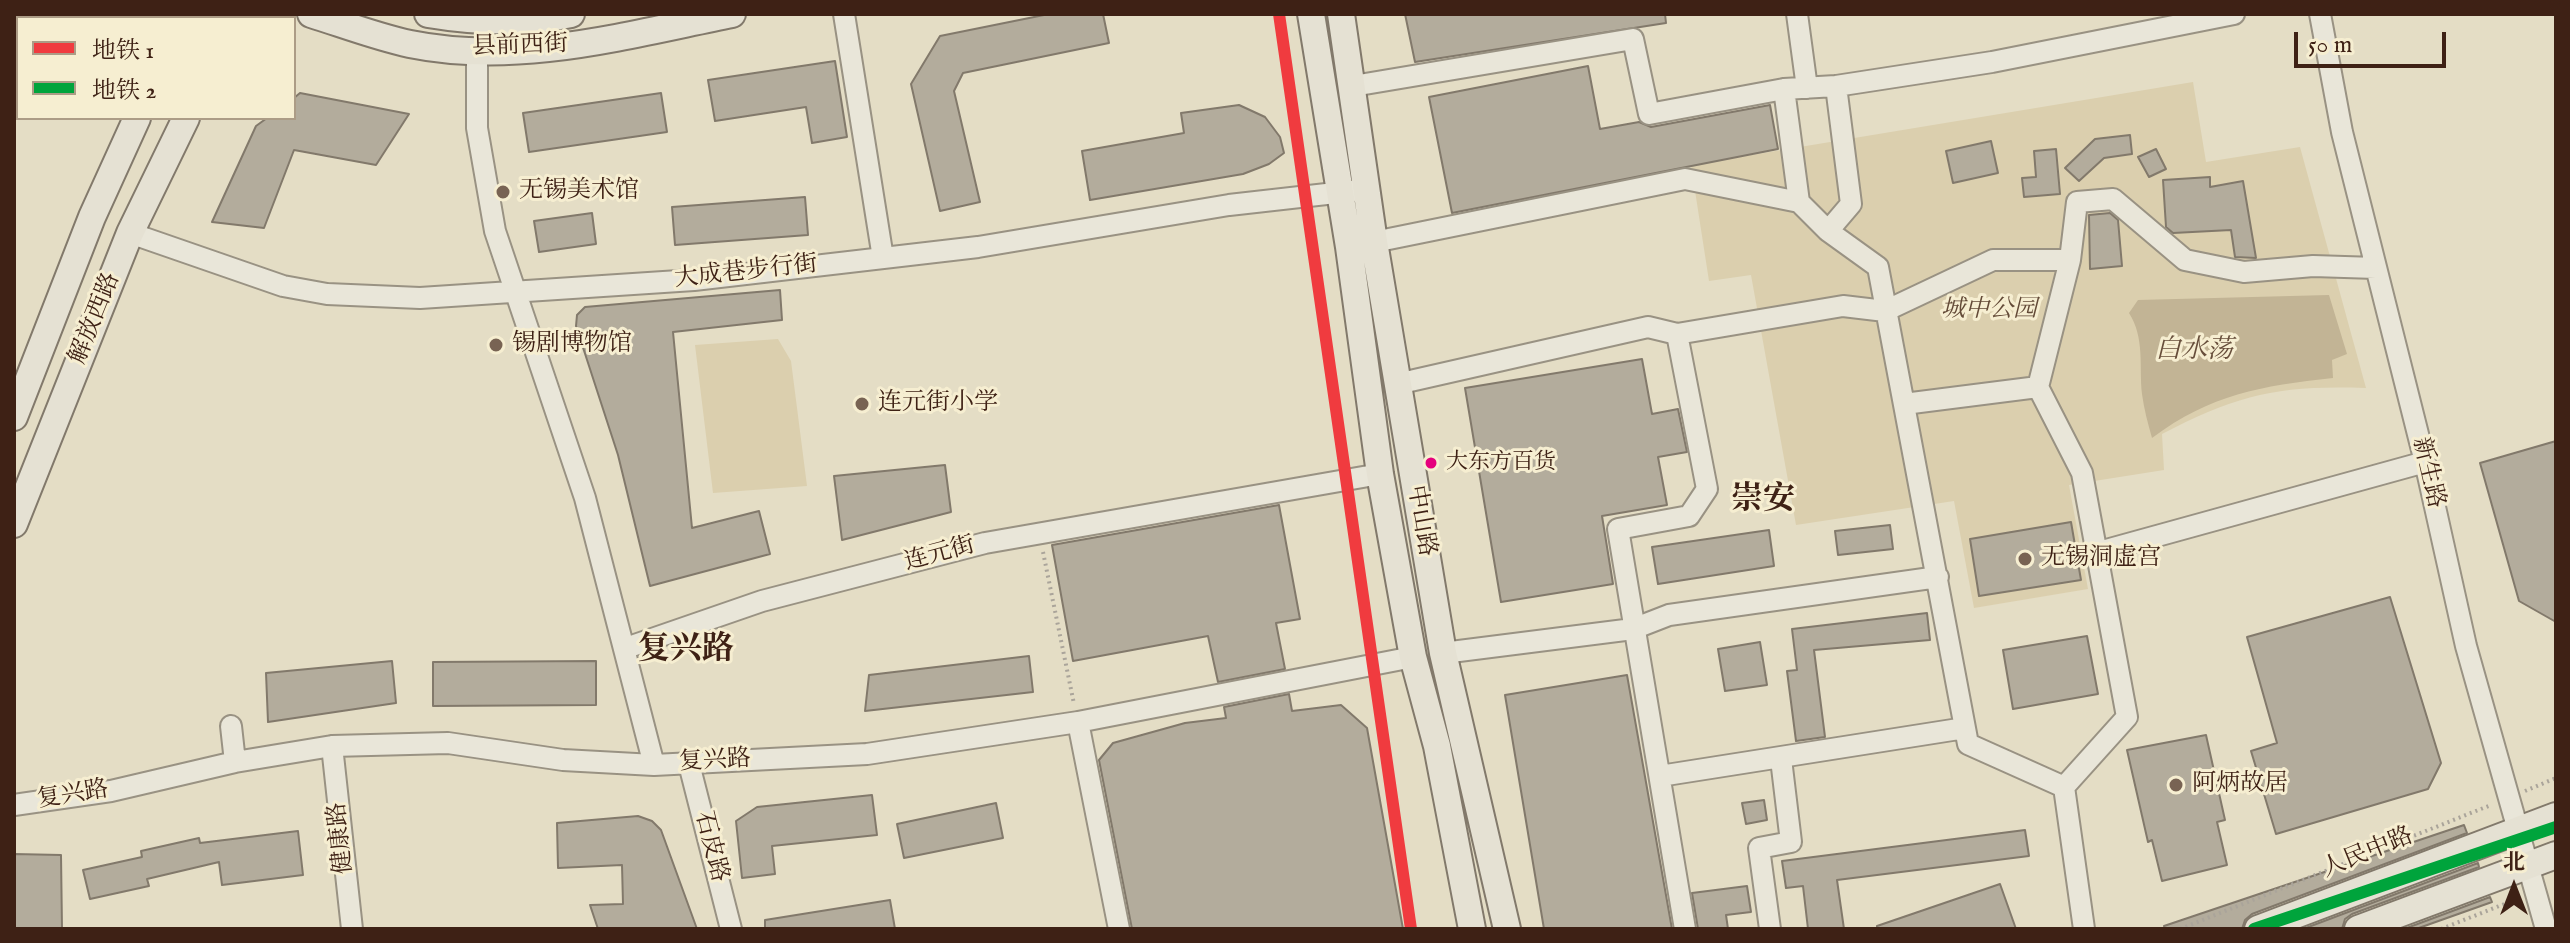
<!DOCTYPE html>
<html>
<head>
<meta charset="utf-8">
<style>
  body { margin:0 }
  #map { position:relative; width:2570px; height:943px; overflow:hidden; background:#e4ddc5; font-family:"IM FELL English","Noto Serif SC",serif }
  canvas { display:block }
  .frame { position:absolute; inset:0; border:16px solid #3e2115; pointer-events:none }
  .legend { position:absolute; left:16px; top:16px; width:280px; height:104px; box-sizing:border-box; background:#f6eed1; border:2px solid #ac9c86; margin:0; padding:10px 14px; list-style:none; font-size:24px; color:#3e2115 }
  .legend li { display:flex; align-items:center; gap:16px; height:40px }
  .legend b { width:40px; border:2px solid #ac9c86 }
  .north { position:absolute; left:2474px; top:847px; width:80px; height:80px; -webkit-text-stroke:6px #f6eed1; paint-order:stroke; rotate:0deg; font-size:22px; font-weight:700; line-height:32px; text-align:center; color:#3e2115 }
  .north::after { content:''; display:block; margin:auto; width:28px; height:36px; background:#3e2115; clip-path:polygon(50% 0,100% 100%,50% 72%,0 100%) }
  .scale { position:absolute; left:2294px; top:32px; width:152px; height:36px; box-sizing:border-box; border:4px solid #3e2115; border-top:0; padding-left:10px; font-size:24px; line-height:28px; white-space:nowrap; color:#3e2115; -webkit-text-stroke:6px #f6eed1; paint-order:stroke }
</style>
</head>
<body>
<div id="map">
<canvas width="2570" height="943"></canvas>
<div class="frame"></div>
<ul class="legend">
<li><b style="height:10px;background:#f03b3f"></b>地铁 1</li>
<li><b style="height:10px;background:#00a43c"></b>地铁 2</li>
</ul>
<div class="north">北</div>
<div class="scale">50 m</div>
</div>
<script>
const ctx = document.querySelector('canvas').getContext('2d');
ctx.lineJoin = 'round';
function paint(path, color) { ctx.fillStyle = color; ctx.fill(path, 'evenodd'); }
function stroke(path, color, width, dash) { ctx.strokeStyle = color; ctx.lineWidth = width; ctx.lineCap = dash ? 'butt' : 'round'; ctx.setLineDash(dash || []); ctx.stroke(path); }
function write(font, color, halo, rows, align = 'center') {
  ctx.font = font + ' "IM FELL English","Noto Serif SC",serif'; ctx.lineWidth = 6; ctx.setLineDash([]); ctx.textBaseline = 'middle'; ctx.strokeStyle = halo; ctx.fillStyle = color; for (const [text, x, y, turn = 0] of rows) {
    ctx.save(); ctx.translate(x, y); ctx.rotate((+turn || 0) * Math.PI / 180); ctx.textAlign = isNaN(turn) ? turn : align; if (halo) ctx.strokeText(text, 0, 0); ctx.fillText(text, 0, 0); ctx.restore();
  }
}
const green = new Path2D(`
  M2193,82l13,80 94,-15 66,241c-87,-3 -127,6 -204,46l2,36 -95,15 19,104 -114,19 -20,-107 -158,24 -45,-250 -42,6 -18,-116z
  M778,339l13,22 16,125 -94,7 -18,-148z`);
const water = new Path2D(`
  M2329,295l18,59 -15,6 1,18c-72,8 -122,16 -181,60 -4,-14 -8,-29 -10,-44 -3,-28 3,-56 -13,-81l9,-13z`);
const building = new Path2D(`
  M1049,14h54l6,29 -146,30 -9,18 26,111 -40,9 -29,-127 29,-48z
  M1405,14h260l1,9 -251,39z
  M835,61l12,76 -35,6 -6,-36 -91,14 -7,-41z
  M1588,66l12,63 39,-7 12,5 119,-22 8,44 -326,64 -23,-116z
  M300,93l109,21 -33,51 -82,-15 -30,78 -52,-6 44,-96 11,-8h27v-20z
  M661,93l6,39 -138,20 -6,-39z
  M1239,105l26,12 15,20 4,16 -15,11 -26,10 -153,26 -8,-49 102,-18 -3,-20z
  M2130,135l2,19 -28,4 -25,23 -14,-13 30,-29z
  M1991,141l7,32 -45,10 -7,-32z
  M2056,149l4,45 -36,3 -2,-19 14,-1 -2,-26z
  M2156,149l10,20 -17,8 -11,-20z
  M2210,177v10l33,-6 13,77 -21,-1 -4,-27 -58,3 -7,-6 -3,-47z
  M805,197l3,38 -133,10 -3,-38z
  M592,213l4,31 -57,8 -5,-31z
  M2110,213l8,7 4,46 -32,3 -1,-54z
  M780,290l2,30 -109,12 19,196 67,-17 11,43 -120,32 -32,-131 -42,-129 1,-11 8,-8z
  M1642,359l10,55 26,-5 9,43 -29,5 9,48 -65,11 11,68 -112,18 -36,-214z
  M2556,441v181l-37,-21 -39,-138z
  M945,465l6,47 -109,28 -8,-64z
  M1279,505l21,114 -24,4 9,46 -67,13 -10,-46 -135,25 -21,-116z
  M2071,522l10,58 -102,16 -9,-57z
  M1890,525l3,24 -55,6 -3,-24z
  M1769,530l5,36 -116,18 -6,-37z
  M2390,597l51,166 -13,26 -152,45 -25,-83 26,-8 -30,-106z
  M1927,613l3,27 -116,10 11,87 -29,4 -9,-70 10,-1 -5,-41z
  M2087,636l11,58 -85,15 -10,-59z
  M1760,642l7,43 -42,6 -7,-42z
  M1029,656l4,36 -168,19 4,-36z
  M392,661l4,42 -128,19 -2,-49z
  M596,661v44l-163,1v-44z
  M1627,675l45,254h-128l-39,-234z
  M1289,694l3,17 49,-6 26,23 36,201h-271l-33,-169 14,-17 72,-20 41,-5 -2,-11z
  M2206,735l19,85 -8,2 10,43 -65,16 -10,-41 -4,2 -21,-92z
  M872,795l5,40 -105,11 3,28 -33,4 -6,-57 21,-14z
  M1764,800l3,20 -21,4 -4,-21z
  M996,803l7,35 -99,20 -7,-34z
  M638,816l14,5 9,9 36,99h-99l-8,-24 33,-1 -1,-39 -64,3 -1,-45z
  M2464,825l3,8 -215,81 -7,6 -3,9h-77l-1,-3z
  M2025,830l4,26 -192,24 7,49h-36l-5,-43 -17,2 -4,-27z
  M298,831l5,44 -81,10 -3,-23 -72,17 2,7 -59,13 -7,-29 59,-13 -1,-6 58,-13 1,5z
  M14,854l47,1 1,74h-48z
  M2478,863l1,4 -127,47 -7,5 -3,10h-39z
  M2000,884l16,45h-139v-3z
  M1747,886l4,26 -25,3 2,14h-30l-6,-36z
  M2490,897l2,5 -76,27h-12z
  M890,900l5,29h-130v-9z`);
const path = new Path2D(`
  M1043,552l31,152
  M2525,791l31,-13
  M2180,929l311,-124
  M2441,929l76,-30`);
const minor = new Path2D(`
  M844,14l39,244
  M1797,14l10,74
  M2320,14l22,118 83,330 41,184 80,283
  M477,52v76l18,103 90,267 69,267
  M1353,86l280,-47 16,75 135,-25 52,-3 156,-24 242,-48
  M1784,89l15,113 29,29 23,-27 -15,-118
  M1828,231l50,36 90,477 96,43
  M130,233l153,53 44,8 93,4 274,-18 284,-33 251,-42 124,-14
  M1374,242l311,-63 114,23
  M1677,334l166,-28 42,5 108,-51h77l7,-58 36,-3 72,61 59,12 69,-6 63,2
  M1397,384l251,-57 29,7 30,155 -18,27 -71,13 67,400
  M2038,387l32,-127
  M1904,404l134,-17 44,86 45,244 -63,70 20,142
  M2099,552l326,-90
  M626,648l136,-47 223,-58 395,-69
  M1443,653l190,-24 36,-14 269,-38
  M1078,722l41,207
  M231,726l4,36
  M332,746l20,183
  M689,764l42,165
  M1660,776l305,-48
  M14,805l97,-14 124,-29 97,-16 116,-3 115,17 91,5 213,-11 211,-32 335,-65
  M1770,929l-11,-81 32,-6 -10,-83`);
const major = new Path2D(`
  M311,14c32,10 66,23 99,30 108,22 217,-9 322,-30
  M428,14c48,8 95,10 143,0
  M1311,14l38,233 31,227 33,183 24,89 35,183
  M1341,14l33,228 69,411 64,276
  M182,18l2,-4
  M234,18l2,-4
  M14,417l78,-200 45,-99
  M14,524l116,-291 56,-115
  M2258,929l298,-113
  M2358,929l198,-74`);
const metro1 = new Path2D(`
  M1279,14l132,915`);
const metro2 = new Path2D(`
  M2254,929l302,-102`);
const markers = [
  [503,192,8,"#786353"],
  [496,345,8,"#786353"],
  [862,404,8,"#786353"],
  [1431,463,7,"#e5007d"],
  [2025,559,8,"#786353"],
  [2176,785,8,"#786353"]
];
const busNames = [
  ["大东方百货",1446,463]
];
const streetNames = [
  ["县前西街",520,47,-2],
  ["大成巷步行街",746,273,-6],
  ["解放西路",96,319,-68],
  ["新生路",2427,473,77],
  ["中山路",1420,521,80],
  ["连元街",940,555,-15],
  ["复兴路",715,762,-3],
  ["复兴路",73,796,-9],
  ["健康路",342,838,-96],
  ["石皮路",710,847,76],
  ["人民中路",2368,854,-22]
];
const poiNames = [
  ["无锡美术馆",519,192],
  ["锡剧博物馆",512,345],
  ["连元街小学",878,404],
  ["无锡洞虚宫",2041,559],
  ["阿炳故居",2192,785]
];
const parkNames = [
  ["城中公园",1989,311]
];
const waterNames = [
  ["白水荡",2194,352]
];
const districtNames = [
  ["崇安",1763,501],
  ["复兴路",686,651]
];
paint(green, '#dbcfae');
paint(water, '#c2b495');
paint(building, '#b3ac9c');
stroke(building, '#82796b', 2);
stroke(minor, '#999283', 24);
stroke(major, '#82796b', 30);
stroke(path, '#aaa49a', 4, [2, 4]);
stroke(minor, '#e9e6d9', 20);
stroke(major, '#e5e1d3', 26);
stroke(metro1, '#f03b3f', 12);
stroke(metro2, '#00a43c', 12);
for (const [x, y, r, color] of markers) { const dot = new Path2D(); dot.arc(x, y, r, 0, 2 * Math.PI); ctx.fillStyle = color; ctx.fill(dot); stroke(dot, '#f6eed1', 3); }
write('22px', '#3e2115', '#f6eed1', busNames, 'left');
write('24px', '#3e2115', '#f6eed1', streetNames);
write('24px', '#3e2115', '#f6eed1', poiNames, 'left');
write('italic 24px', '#634a37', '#f6eed1', parkNames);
write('italic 26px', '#674e3b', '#f6eed1', waterNames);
write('bold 32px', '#3e2115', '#f6eed1', districtNames);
</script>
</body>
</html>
